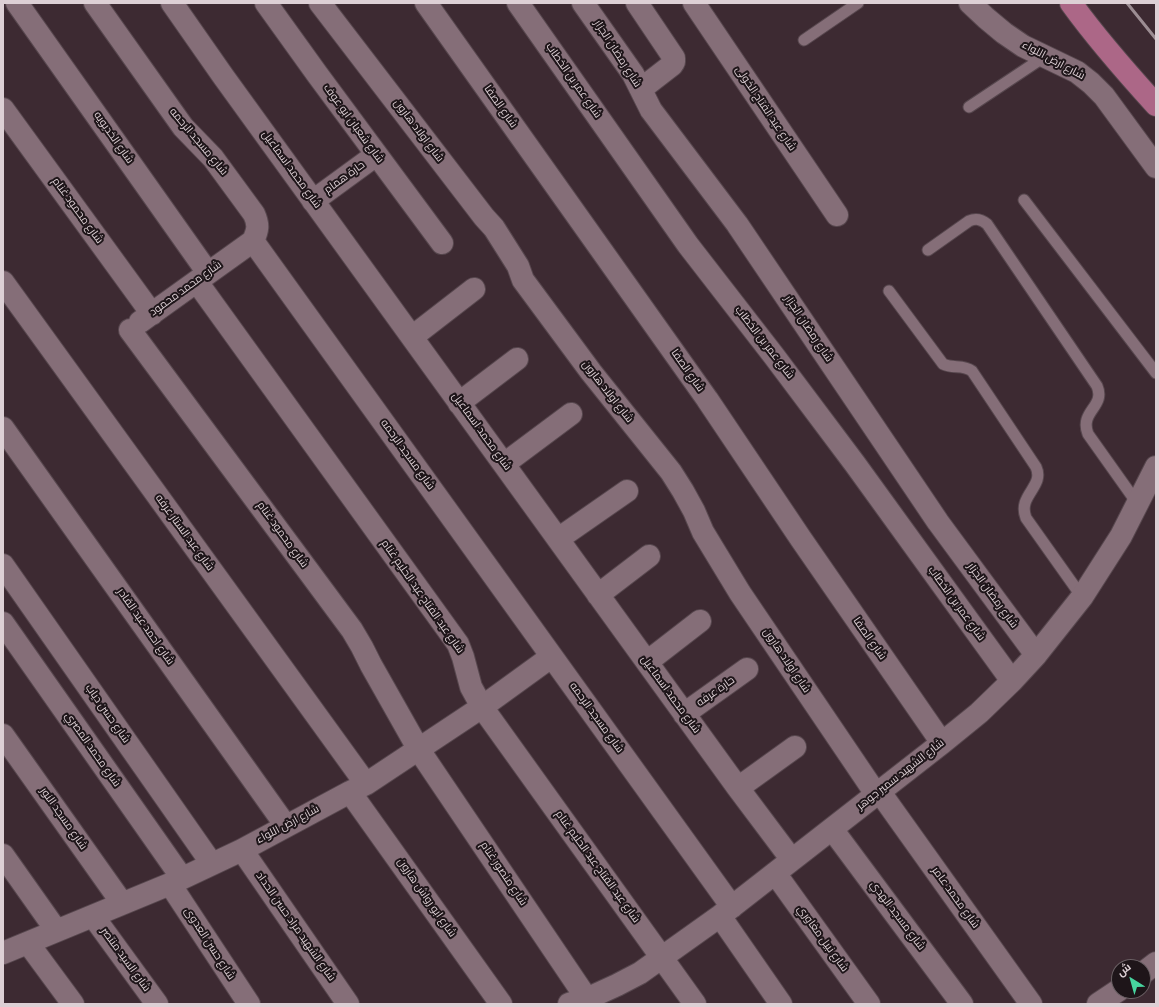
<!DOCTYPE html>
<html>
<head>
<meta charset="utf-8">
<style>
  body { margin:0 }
  #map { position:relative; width:1159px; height:1007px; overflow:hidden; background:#3d2a32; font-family:"Source Sans 3",Cairo,sans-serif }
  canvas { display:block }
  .frame { position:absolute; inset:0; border:4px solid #ddd0d5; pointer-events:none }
  .north { position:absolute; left:1111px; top:959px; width:40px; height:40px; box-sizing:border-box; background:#1e1519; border:1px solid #6a6064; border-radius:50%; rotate:323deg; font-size:11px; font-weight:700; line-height:16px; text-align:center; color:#ddd0d5 }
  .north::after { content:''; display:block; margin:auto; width:14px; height:18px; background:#47d49e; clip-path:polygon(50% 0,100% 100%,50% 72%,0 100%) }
</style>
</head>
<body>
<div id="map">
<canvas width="1159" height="1007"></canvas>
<div class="frame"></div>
<div class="north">ش</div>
</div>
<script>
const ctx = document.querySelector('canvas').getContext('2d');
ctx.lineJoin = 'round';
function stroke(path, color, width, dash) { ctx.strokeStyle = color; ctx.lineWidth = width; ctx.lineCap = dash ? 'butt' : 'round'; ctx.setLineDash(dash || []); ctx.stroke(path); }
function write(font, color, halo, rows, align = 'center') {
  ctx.font = font + ' "Source Sans 3",Cairo,sans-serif'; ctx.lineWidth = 4; ctx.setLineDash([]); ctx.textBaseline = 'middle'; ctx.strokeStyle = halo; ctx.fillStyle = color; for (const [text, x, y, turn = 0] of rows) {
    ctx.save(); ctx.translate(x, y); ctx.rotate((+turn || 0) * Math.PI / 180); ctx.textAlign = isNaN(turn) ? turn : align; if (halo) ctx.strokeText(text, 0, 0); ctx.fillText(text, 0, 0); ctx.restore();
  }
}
const service = new Path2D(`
  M804,40l54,-37
  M969,107l75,-50
  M1024,200l132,173
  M928,250l41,-29c7,-3 12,-2 18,3l110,162c9,21 -18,25 -9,48l49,69
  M889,291l54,73c10,5 20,0 29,7l64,96c9,20 -19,28 -10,51l56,79`);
const minor = new Path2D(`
  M17,3l191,270
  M95,3l88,124 30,31 41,56c5,11 4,16 -1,27l479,666
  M172,3l51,73 515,712 54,72
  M266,3l51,71 125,169
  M320,3l164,214 10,11 24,38 5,14 68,92 80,100 12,19 11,20 9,21 37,61 136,201
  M426,3l281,396 94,140 141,204
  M518,3l170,242 86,111 81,108 157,217
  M583,3l50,71 18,36 86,114 201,298 98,133
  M637,3l37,55v4l-2,3 -31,24
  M694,3l143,212
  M3,109l149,205
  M313,201l63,-46
  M3,282l363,502
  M197,282l261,362 5,13 8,30 11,20 213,297
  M140,322l113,-81
  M130,330l222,300 10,17 9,18 48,85 168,249
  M412,337l62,-48
  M459,403l58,-44
  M3,428l283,398
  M504,464l67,-50
  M558,539l69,-48
  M3,565l209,299
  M598,595l51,-39
  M3,623l179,255
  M647,662l53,-41
  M684,714l63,-45
  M3,735l119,168
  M738,788l57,-41
  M879,791l152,213
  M350,792l151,212
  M832,829l130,175
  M242,850l106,154
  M3,855l53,75
  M775,873l94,131
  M170,884l79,120
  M93,916l64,88
  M720,916l61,88
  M28,943l45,61
  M3,953l167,-69 72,-34 108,-58 16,-8 116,-77 69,-50
  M1143,973l13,-10
  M569,1004l24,-8 24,-11 23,-12 80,-57 222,-173 37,-30 33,-32 24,-26 46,-58 39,-61 35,-69
  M1098,1004l21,-14`);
const tertiary = new Path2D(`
  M970,3l16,15 18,15 19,13 54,26 14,11 13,13 52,71`);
const motorway = new Path2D(`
  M1071,3c26,36 55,69 85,102`);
const rail = new Path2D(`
  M1127,3l29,36`);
const streetNames = [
  ["شارع رمضان الجزار",617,54,57],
  ["شارع ارض اللواء",1053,61,28],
  ["شارع عمر بن الخطاب",573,81,55],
  ["شارع الصفا",500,107,55],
  ["شارع عبد الفتاح الخولى",765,109,56],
  ["شارع شعبان ابو عوف",353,124,54],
  ["شارع اولاد هارون",418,131,53],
  ["شارع الخديويه",113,138,55],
  ["شارع مسجد الرحمه",198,142,50],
  ["شارع محمد اسماعيل",291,170,54],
  ["حارة همام",345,178,-36],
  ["شارع محمود غنام",77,211,54],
  ["شارع محمد محمود",186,289,-36],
  ["شارع رمضان الجزار",808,329,56],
  ["شارع عمر بن الخطاب",764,343,52],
  ["شارع الصفا",687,371,55],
  ["شارع اولاد هارون",607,392,52],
  ["شارع محمد اسماعيل",481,432,54],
  ["شارع مسجد الرحمه",407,455,54],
  ["شارع عبد الستار عرفه",184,533,54],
  ["شارع محمود غنام",282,535,54],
  ["شارع رمضان الجزار",992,596,54],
  ["شارع عبد الفتاح عبد الحليم غنام",422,597,55],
  ["شارع عمر بن الخطاب",956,604,54],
  ["شارع احمد عبد القادر",145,627,55],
  ["شارع الصفا",869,639,55],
  ["شارع اولاد هارون",786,661,56],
  ["حارة عرفه",716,692,-35],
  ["شارع محمد اسماعيل",670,695,54],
  ["شارع حسن دياب",107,714,55],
  ["شارع مسجد الرحمه",596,718,54],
  ["شارع محمد المصري",92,750,55],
  ["شارع الشهيد سمير جوهر",901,775,-38],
  ["شارع مسجد النور",63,819,55],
  ["شارع ارض اللواء",288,825,-28],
  ["شارع عبد الفتاح عبد الحليم غنام",597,867,54],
  ["شارع منصور غنام",503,874,56],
  ["شارع ابو رواش هارون",426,898,55],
  ["شارع محمد عامر",955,898,54],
  ["شارع مسجد الهدي",897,916,53],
  ["شارع الشهيد مراد حسن الحداد",295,927,55],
  ["شارع نبيل مغاوري",822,939,54],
  ["شارع حسن العدوى",209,944,57],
  ["شارع السيد منتصر",125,960,54]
];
stroke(service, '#57474e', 13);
stroke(minor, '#57474e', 24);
stroke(tertiary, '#57474e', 24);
stroke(motorway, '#57474e', 24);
stroke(service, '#856e78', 11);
stroke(minor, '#856e78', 22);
stroke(tertiary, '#856e78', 22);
stroke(motorway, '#ac6787', 22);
stroke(rail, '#9c8d93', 3);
write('11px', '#ddd0d5', '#1e1519', streetNames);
</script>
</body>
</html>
